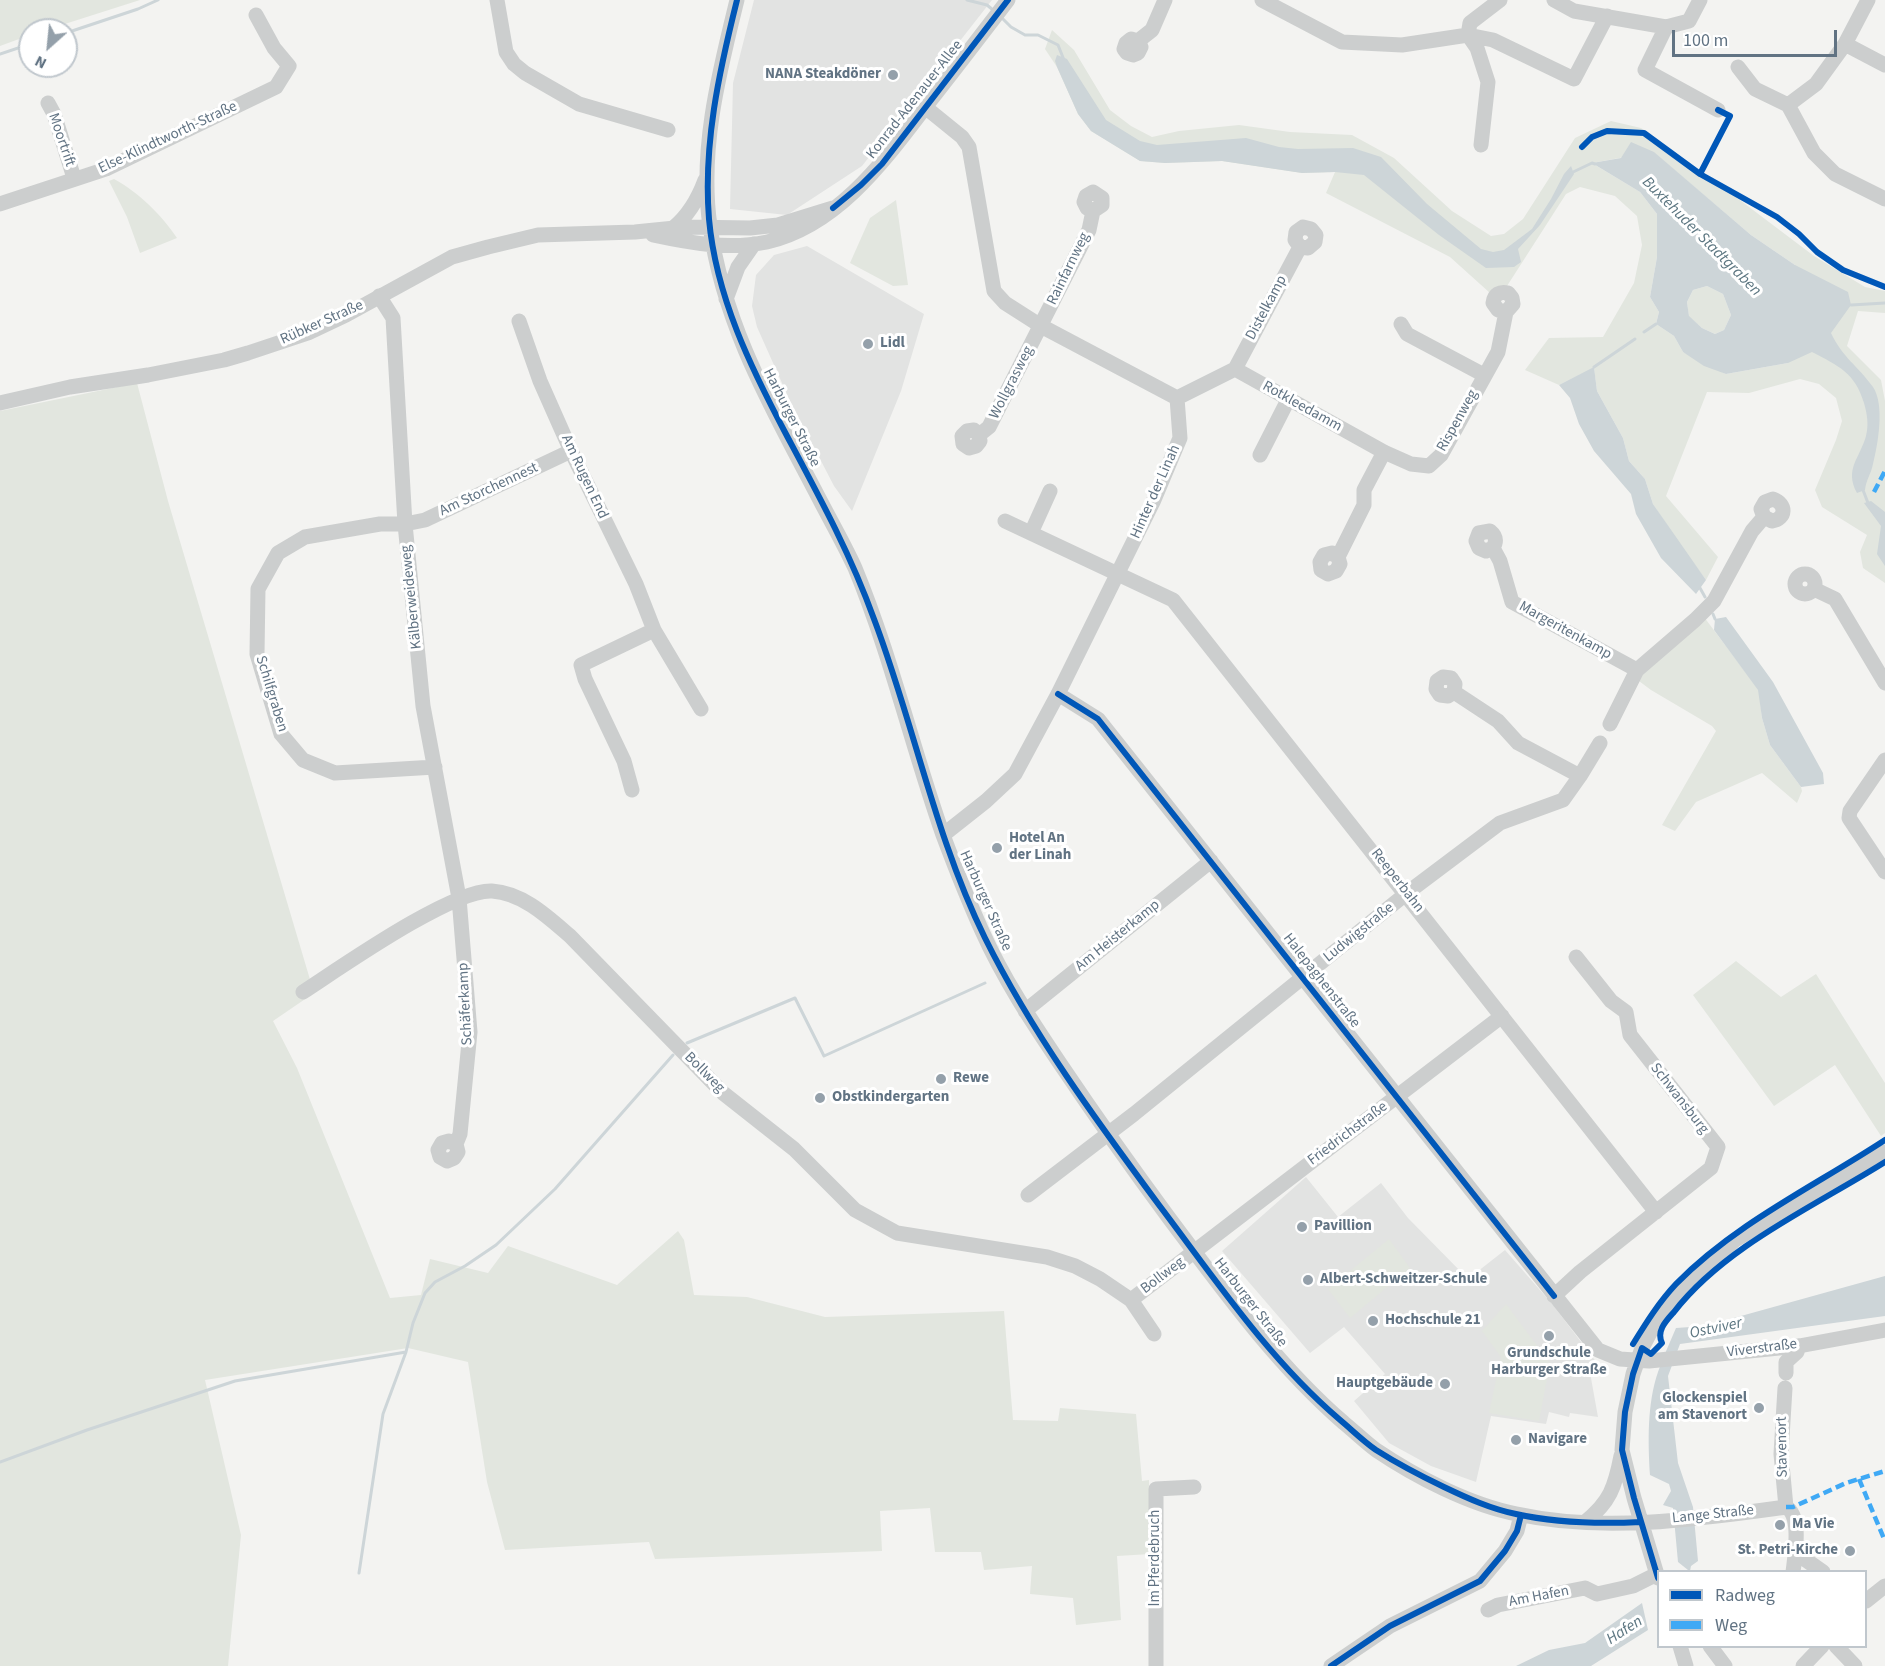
<!DOCTYPE html>
<meta charset="utf-8">
<style>
body{margin:0}
#map{position:relative;width:1885px;height:1666px;overflow:hidden;background:#f3f3f1;font-family:"Source Sans 3",sans-serif}
canvas{display:block}
.legend{position:absolute;left:1657px;top:1570px;width:210px;height:78px;box-sizing:border-box;background:#fff;border:2px solid #c0c7cd;margin:0;padding:8px 10px;list-style:none;font-size:18px;color:#617383}
.legend li{display:flex;align-items:center;gap:12px;height:30px}
.legend b{width:30px;border:2px solid #c0c7cd}
.north{position:absolute;left:18px;top:18px;width:60px;height:60px;box-sizing:border-box;background:#fff;border:2px solid #c0c7cd;border-radius:50%;rotate:207deg;font-size:16px;font-weight:700;line-height:24px;text-align:center;color:#617383}
.north::after{content:'';display:block;margin:auto;width:21px;height:27px;background:#94a0aa;clip-path:polygon(50% 0,100% 100%,50% 72%,0 100%)}
.scale{position:absolute;left:1672px;top:30px;width:165px;height:27px;box-sizing:border-box;border:3px solid #617383;border-top:0;padding-left:8px;font-size:18px;line-height:21px;white-space:nowrap;color:#617383;-webkit-text-stroke:4px #fff;paint-order:stroke}
</style>
<div id="map">
<canvas width="1885" height="1666"></canvas>
<ul class="legend">
<li><b style="height:8px;background:#0057b8"></b>Radweg</li>
<li><b style="height:8px;background:#3fa9f5"></b>Weg</li>
</ul>
<div class="north">N</div>
<div class="scale">100 m</div>
</div>
<script>
const context = document.querySelector('canvas').getContext('2d');
context.lineJoin = 'round';
function fillPath(path, color) { context.fillStyle = color; context.fill(path, 'evenodd'); }
function strokePath(path, color, width, dash) { context.strokeStyle = color; context.lineWidth = width; context.lineCap = dash ? 'butt' : 'round'; context.setLineDash(dash || []); context.stroke(path); }
function drawText(font, color, halo, rows, align = 'center') {
  context.font = font + ' "Source Sans 3",sans-serif'; context.lineWidth = 6; context.setLineDash([]); context.textBaseline = 'middle'; context.strokeStyle = halo; context.fillStyle = color; for (const [text, x, y, turn = 0] of rows) {
    context.save(); context.translate(x, y); context.rotate((+turn || 0) * Math.PI / 180); context.textAlign = isNaN(turn) ? turn : align; if (halo) context.strokeText(text, 0, 0); context.fillText(text, 0, 0); context.restore();
  }
}
const built = new Path2D(`
 M754,0H992L862,166L787,215L730,209L733,83Z
 M807,246L924,314L901,391L852,511L834,486L790,401L757,327L752,306L756,275L774,255Z
 M1306,1177L1338,1217L1381,1183L1408,1218L1468,1279L1505,1250L1553,1305L1597,1363L1589,1367L1598,1417L1570,1413L1569,1417L1549,1412L1546,1424L1491,1416L1476,1482L1431,1466L1389,1443L1354,1401L1385,1374L1344,1327L1310,1353L1222,1251Z`);
const green = new Path2D(`
 M0,0H140L46,30H30V35L0,46Z
 M1052,30L1074,50L1110,110L1131,126L1152,137L1179,131L1239,125L1290,132L1352,135L1394,158L1452,211L1491,236L1504,234L1523,219L1575,138L1611,121L1641,128L1708,176L1814,256L1865,287L1885,291V313L1858,311L1847,346L1881,380L1885,401V583L1863,568L1860,552L1867,535L1822,507L1815,490L1836,440L1842,421L1836,398L1819,384L1800,379L1749,393L1707,392L1666,496L1718,557L1706,580L1681,547L1653,504L1645,479L1629,461L1623,438L1597,391L1594,368L1559,385L1525,370L1549,338L1603,337L1634,283L1642,245L1637,216L1615,196L1580,187L1566,194L1507,286L1490,293L1450,257L1326,193L1335,172L1302,173L1222,161L1165,163L1140,161L1091,131L1078,114L1057,67L1045,49ZM1653,152L1751,235L1795,265L1788,363L1726,374L1683,352L1674,336L1656,324L1659,312L1650,297L1657,257V214L1640,192L1592,163Z
 M114,179C138,192 162,215 177,238L140,253L127,217L109,181Z
 M896,200L908,285L893,286L850,263L870,218Z
 M1707,286L1723,294L1731,315L1724,330L1715,334L1702,328L1689,317L1687,302L1693,290Z
 M137,383L168,501L314,993L273,1021L297,1068L390,1298L421,1295L430,1259L488,1273L508,1246L617,1285L678,1231L684,1240L694,1295L747,1297L825,1317L1004,1311L1013,1420L1058,1421L1060,1408L1136,1414L1142,1481L1149,1480L1150,1554L1117,1556L1121,1620L1076,1625L1073,1598L1030,1594L1032,1566L984,1570L981,1552H935L930,1508L880,1511L882,1551L655,1559L649,1542L505,1550L487,1482L468,1362L408,1348L205,1380L241,1535L228,1666H0V411Z
 M1704,617L1759,690L1762,718L1770,745L1801,787L1802,791L1797,803L1762,773L1696,802L1675,831L1662,825L1716,731L1712,726L1651,690L1639,681L1645,667Z
 M1736,961L1781,997L1816,974L1885,1083V1133L1881,1136L1835,1065L1774,1106L1693,995Z
 M1389,1239L1410,1268L1350,1318L1328,1289Z
 M1506,1304L1550,1363L1539,1421L1489,1413L1501,1357L1482,1331Z`);
const water = new Path2D(`
 M1057,55L1067,59L1106,120L1140,141L1157,145L1246,138L1279,147L1298,149L1353,148L1381,157L1427,204L1481,249L1493,252L1504,250L1532,229L1551,199L1564,174L1571,166L1574,174L1540,225L1518,249L1521,262L1514,267L1486,268L1439,235L1364,175L1335,172L1302,173L1222,161L1165,163L1140,161L1091,131L1078,114L1057,67L1055,61Z
 M1631,142L1654,152L1751,235L1795,265L1848,292L1851,305L1831,333C1842,357 1858,366 1873,387C1885,405 1878,444 1873,464C1871,474 1866,480 1865,490L1857,493C1844,469 1860,458 1866,436C1869,424 1867,414 1864,403C1855,373 1839,366 1812,352L1788,363L1726,374L1704,366L1683,352L1674,336L1656,324L1659,312L1650,297L1657,257V214L1640,192L1592,163L1621,158ZM1707,286L1723,294L1731,315L1724,330L1715,334L1702,328L1689,316L1687,302L1693,290Z
 M1594,367L1597,391L1623,438L1629,461L1645,479L1653,504L1706,580L1696,594L1661,558L1636,514L1631,494L1594,451L1579,424L1570,398L1559,385Z
 M1871,501L1885,512V566L1877,554L1881,526L1864,503Z
 M1726,617L1773,682L1823,773L1824,784L1801,787L1770,745L1762,718L1758,690L1714,630L1715,619Z
 M1885,1276V1316L1680,1344L1668,1376L1678,1463L1693,1507L1698,1561L1691,1566L1690,1571H1687L1688,1570L1678,1562L1673,1508L1663,1505L1671,1491L1669,1484L1650,1475C1648,1442 1647,1404 1658,1372C1663,1357 1670,1342 1676,1328L1705,1326Z
 M1642,1603L1648,1630L1591,1666H1516L1549,1650L1585,1643Z`);
const stream = new Path2D(`
 M967,0L987,5L993,10
 M1002,18L1011,27L1025,35H1038L1058,45L1064,60
 M66,33L138,9L158,0
 M0,54L30,44
 M1571,173L1592,163L1595,164
 M1851,305L1885,303
 M1644,332L1656,324
 M1594,367L1635,339
 M1863,490L1868,503
 M1700,588L1705,597
 M1713,614L1715,619
 M687,1043L795,998L824,1056L985,983
 M0,1462L87,1430L235,1381L406,1352L413,1323L425,1293L435,1282L465,1266L496,1245L555,1189L673,1055
 M359,1573L383,1414L406,1352`);
const minor = new Path2D(`
 M497,0L506,52L514,64L525,73L579,104L668,130
 M737,0C719,73 699,150 710,226C724,329 775,413 822,504C833,525 845,546 855,568C891,655 912,747 943,835C955,867 968,900 982,931C1003,978 1032,1022 1061,1065C1096,1117 1132,1168 1169,1218C1223,1290 1276,1364 1344,1423C1355,1432 1365,1442 1376,1450C1416,1477 1470,1505 1517,1514C1604,1533 1699,1519 1786,1507
 M1262,0L1342,42L1402,45L1468,35L1470,23L1500,0
 M1554,0L1574,11L1666,27L1689,21L1700,0
 M1666,27L1645,70L1718,110
 M1138,41L1141,47L1138,53L1133,55L1127,53L1124,49L1126,43L1131,39L1138,41L1152,30L1165,0
 M1845,44L1868,0
 M1738,67L1755,89L1788,105L1814,153L1835,174L1885,199
 M48,103L54,114L74,178
 M1788,105L1816,84L1845,44L1885,65
 M925,107L962,137L969,147L994,291L1005,303L1041,326L1177,398L1180,438L1153,502L1058,694L1015,774L986,801L943,835
 M1481,145L1488,82L1477,48L1468,35L1493,40L1574,79L1607,16
 M0,204L106,169L276,87L289,66L274,48L256,15
 M673,228C689,215 698,199 705,180
 M653,235C690,243 729,250 767,242C840,225 887,157 930,101C956,68 982,34 1008,0
 M379,296L393,318L405,524L423,706L459,898L470,1032L460,1134L456,1144L449,1141L442,1143L438,1150L440,1157L447,1161L454,1158L458,1152L456,1144
 M726,299L738,267L754,244
 M519,321L540,381L571,451L636,584L654,630L701,709
 M1401,324L1407,334L1484,375
 M1235,369L1300,247L1308,248L1315,242L1316,235L1311,229L1303,227L1296,232L1295,240L1300,247
 M1177,398L1235,369L1384,452L1411,464L1429,466L1441,455L1498,352L1506,312L1513,304L1512,298L1508,293C1500,291 1494,294 1493,303L1498,310L1506,312
 M0,403L70,387L148,375L224,360L248,353L308,333L346,315L452,257L488,247L538,235L635,232L685,227L750,228L778,225L833,208
 M979,435L980,441L976,446L969,448L963,444L962,436L967,431L974,430L979,435L989,427L1089,230L1093,211L1102,205V198L1093,192L1086,196L1084,202L1087,208L1093,211
 M1260,455L1288,400
 M1005,521L1173,600L1656,1212
 M1031,533L1050,491
 M1493,548L1486,551L1479,548L1476,541L1479,533L1490,531C1496,536 1497,541 1493,548L1500,561L1512,602L1637,670
 M1338,557L1340,564L1336,571L1328,574L1321,570L1320,562L1324,555L1332,553L1338,557L1364,505V490L1384,452
 M1795 584a10 10 0 1 1 20 0a10 10 0 1 1-20 0Z
 M1814,589L1835,599L1885,683
 M1454,692L1448,696L1440,695L1436,689L1437,681L1443,677L1451,678L1455,684L1454,692L1498,721L1518,743L1580,776
 M1058,694L1098,719L1598,1350L1620,1359L1649,1361L1799,1346L1885,1330
 M1610,724L1637,670L1695,620L1714,601L1752,531L1764,517L1772,521C1786,519 1787,504 1773,499L1765,502L1761,509L1764,517
 M1885,760L1850,811L1849,818L1885,872
 M435,767L335,773L303,760L281,734L257,654L258,589L278,553L305,537L380,524H405L425,520L571,451
 M632,790L624,761L585,679L581,665L654,630
 M303,992C340,968 452,889 492,891C523,893 548,917 570,936L723,1093L794,1149L855,1210L897,1233L1047,1257L1075,1266L1100,1279L1131,1300L1502,1016
 M1025,1011L1211,861
 M1028,1195L1134,1114L1407,893L1500,823L1563,800L1580,776L1600,743
 M1554,1296L1580,1272L1711,1168L1718,1147L1630,1035L1626,1012L1611,1001L1576,957
 M1131,1300L1154,1334
 M1786,1373V1362L1797,1352L1799,1346
 M1785,1388L1781,1454L1786,1507
 M1786,1507C1802,1516 1795,1555 1793,1572
 M1585,1522C1610,1502 1615,1487 1621,1456
 M1796,1553L1823,1572
 M1658,1578L1634,1498L1622,1450L1625,1412L1633,1374L1642,1348L1652,1329L1689,1283L1735,1240L1885,1152
 M1866,1601L1885,1586
 M1488,1610L1498,1605L1585,1588L1597,1594L1633,1586L1657,1574
 M1680,1646L1686,1666
 M1710,1646L1725,1666
 M1836,1646L1855,1666
 M1156,1666V1489L1194,1487
 M1331,1666L1390,1626L1480,1581L1505,1551L1517,1531L1521,1515
 M1803,1666L1822,1646`);
const quiet = new Path2D(`
 M1874,492L1885,471
 M1859,1479L1885,1541
 M1786,1507H1793L1846,1483L1885,1471`);
const cycleway = new Path2D(`
 M737,0C719,72 703,145 709,219C716,297 751,368 787,436C819,496 851,555 874,619C914,724 935,837 985,938C1032,1033 1096,1120 1159,1205C1215,1279 1268,1358 1339,1419C1351,1429 1363,1441 1376,1450C1398,1464 1421,1476 1444,1487C1467,1498 1491,1509 1516,1514C1556,1523 1600,1524 1641,1522
 M1582,147L1592,137L1607,131L1644,133L1700,174L1777,217L1799,234L1817,252L1843,270L1885,287
 M1700,174L1730,116L1718,110
 M833,208L861,185L882,164L1008,0
 M1058,694L1098,719L1554,1296
 M1633,1344C1646,1323 1659,1302 1676,1284C1736,1223 1815,1186 1885,1140
 M1658,1578L1634,1498L1622,1450L1625,1412L1633,1374L1642,1348L1651,1354L1662,1343C1656,1331 1666,1321 1674,1312C1725,1246 1815,1206 1885,1162
 M1331,1666L1390,1626L1480,1581L1505,1551L1517,1531L1521,1515`);
const markers = [
 [893,75,6,"#94a0aa"],
 [868,344,6,"#94a0aa"],
 [997,848,6,"#94a0aa"],
 [941,1079,6,"#94a0aa"],
 [820,1098,6,"#94a0aa"],
 [1302,1227,6,"#94a0aa"],
 [1308,1280,6,"#94a0aa"],
 [1373,1321,6,"#94a0aa"],
 [1549,1336,6,"#94a0aa"],
 [1445,1384,6,"#94a0aa"],
 [1759,1408,6,"#94a0aa"],
 [1516,1440,6,"#94a0aa"],
 [1780,1525,6,"#94a0aa"],
 [1850,1551,6,"#94a0aa"]
];
const poiNames = [
 ["NANA Steakdöner",881,75,"right"],
 ["Lidl",880,344],
 ["Hotel An",1009,839],
 ["der Linah",1009,856],
 ["Rewe",953,1079],
 ["Obstkindergarten",832,1098],
 ["Pavillion",1314,1227],
 ["Albert-Schweitzer-Schule",1320,1280],
 ["Hochschule 21",1385,1321],
 ["Grundschule",1549,1354,"center"],
 ["Harburger Straße",1549,1371,"center"],
 ["Hauptgebäude",1433,1384,"right"],
 ["Glockenspiel",1747,1399,"right"],
 ["am Stavenort",1747,1416,"right"],
 ["Navigare",1528,1440],
 ["Ma Vie",1792,1525],
 ["St. Petri-Kirche",1838,1551,"right"]
];
const streetNames = [
 ["Konrad-Adenauer-Allee",915,100,-52],
 ["Else-Klindtworth-Straße",168,138,-25],
 ["Moortrift",61,140,71],
 ["Rainfarnweg",1069,269,-64],
 ["Distelkamp",1267,308,-62],
 ["Rübker Straße",322,323,-24],
 ["Wollgrasweg",1012,383,-63],
 ["Rotkleedamm",1302,407,29],
 ["Harburger Straße",791,418,63],
 ["Rispenweg",1458,421,-61],
 ["Am Rugen End",584,477,65],
 ["Am Storchennest",489,490,-25],
 ["Hinter der Linah",1156,492,-66],
 ["Kälberweideweg",412,597,-96],
 ["Margeritenkamp",1565,631,29],
 ["Schilfgraben",271,694,73],
 ["Reeperbahn",1397,881,52],
 ["Harburger Straße",985,901,66],
 ["Ludwigstraße",1359,933,-39],
 ["Am Heisterkamp",1118,936,-39],
 ["Halepaghenstraße",1321,981,52],
 ["Schäferkamp",466,1004,-93],
 ["Bollweg",704,1073,45],
 ["Schwansburg",1679,1099,52],
 ["Friedrichstraße",1348,1134,-37],
 ["Bollweg",1163,1276,-37],
 ["Harburger Straße",1250,1303,52],
 ["Viverstraße",1762,1349,-7],
 ["Stavenort",1783,1447,-91],
 ["Lange Straße",1713,1515,-6],
 ["Im Pferdebruch",1156,1558,-90],
 ["Am Hafen",1539,1597,-11]
];
const waterNames = [
 ["Buxtehuder Stadtgraben",1701,237,45],
 ["Ostviver",1716,1329,-12],
 ["Hafen",1625,1631,-33]
];
fillPath(built, '#e2e3e2');
fillPath(green, '#e2e6df');
fillPath(water, '#cdd5d8');
strokePath(stream, '#cdd5d8', 3);
strokePath(minor, '#cccece', 15);
strokePath(quiet, '#3fa9f5', 4.5, [9, 4.5]);
strokePath(cycleway, '#0057b8', 6);
for (const [x, y, r, color] of markers) { const dot = new Path2D(); dot.arc(x, y, r, 0, 2 * Math.PI); context.fillStyle = color; context.fill(dot); strokePath(dot, '#fff', 2); }
drawText('bold 15px', '#617383', '#fff', poiNames, 'left');
drawText('15px', '#617383', '#fff', streetNames);
drawText('italic 16px', '#5c7681', '#fff', waterNames);
</script>
